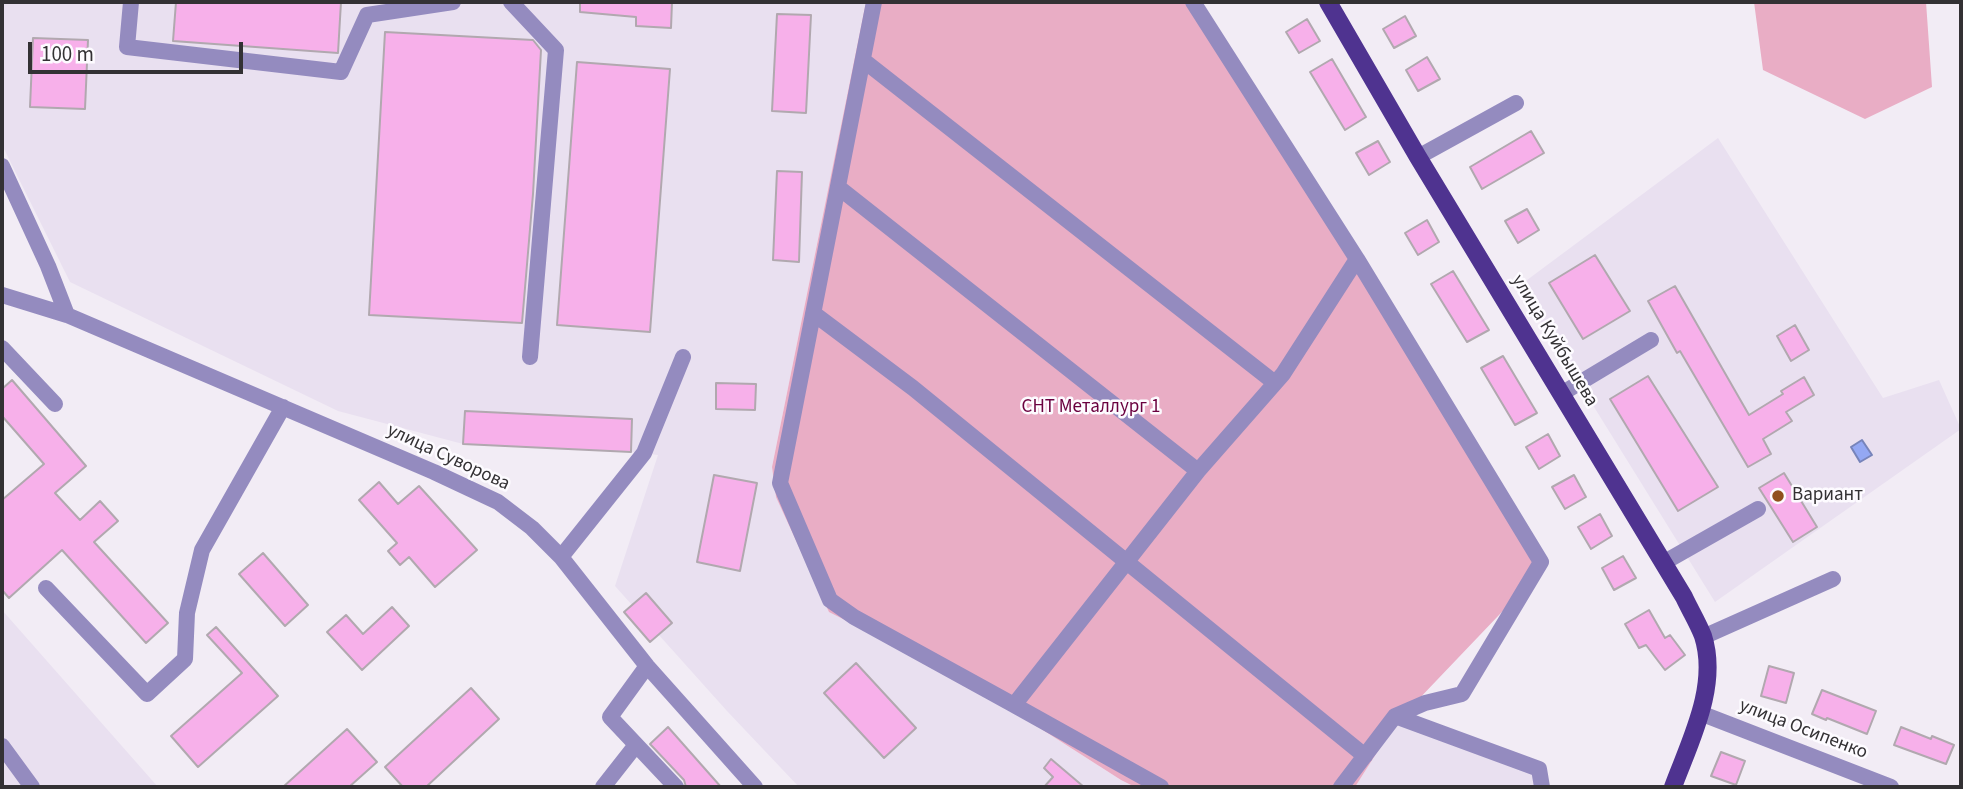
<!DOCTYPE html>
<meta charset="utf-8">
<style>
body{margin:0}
#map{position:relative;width:1963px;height:789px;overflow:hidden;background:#f2ecf5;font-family:"Source Sans 3",sans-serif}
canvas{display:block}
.frame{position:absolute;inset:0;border:4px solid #333134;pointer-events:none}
.scale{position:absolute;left:28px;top:42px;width:215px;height:32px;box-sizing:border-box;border:4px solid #333134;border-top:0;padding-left:9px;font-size:21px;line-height:24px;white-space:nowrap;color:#333134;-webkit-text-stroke:5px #fdfbff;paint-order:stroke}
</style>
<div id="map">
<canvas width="1963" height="789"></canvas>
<div class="frame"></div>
<div class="scale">100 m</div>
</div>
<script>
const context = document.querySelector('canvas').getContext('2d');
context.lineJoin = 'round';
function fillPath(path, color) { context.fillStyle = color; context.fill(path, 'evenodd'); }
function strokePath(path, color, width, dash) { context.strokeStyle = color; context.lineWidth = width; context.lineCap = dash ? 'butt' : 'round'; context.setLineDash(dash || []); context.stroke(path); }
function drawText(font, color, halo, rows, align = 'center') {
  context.font = font + ' "Source Sans 3",sans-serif'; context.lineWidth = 5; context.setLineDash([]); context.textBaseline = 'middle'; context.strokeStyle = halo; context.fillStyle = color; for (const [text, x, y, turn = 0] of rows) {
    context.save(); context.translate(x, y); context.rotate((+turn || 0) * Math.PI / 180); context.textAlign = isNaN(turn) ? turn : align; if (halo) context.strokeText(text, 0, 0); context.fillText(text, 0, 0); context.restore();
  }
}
const built = new Path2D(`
 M2,2H866L772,467L776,497L963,679L1121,780L1135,787H799L727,711L615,586L658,455L631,452L463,444L338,411L70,282L2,145Z
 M1718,138L1883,398L1939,380L1961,429L1715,602L1519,286Z
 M2,610L158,787H2Z
 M1395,724L1537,774L1533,787H1355Z`);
const green = new Path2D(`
 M866,2H1195L1541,571L1395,724L1355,787H1135L1121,780L963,679L829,612L776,497L772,467Z
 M1754,2H1926L1932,87L1865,119L1763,70Z`);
const water = new Path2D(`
 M1862,440L1872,455L1860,462L1851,447Z`);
const building = new Path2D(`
 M176,2H341L338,53L173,41Z
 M580,2H672L671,28L636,26V17L580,12Z
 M777,14L811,15L806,113L772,111Z
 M1405,16L1416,36L1394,48L1383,29Z
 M1307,19L1320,41L1299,53L1286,32Z
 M385,32L533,40L541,50L533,194L522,323L369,315Z
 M33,38L88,40L85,109L30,107Z
 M1427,57L1440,79L1418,91L1406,70Z
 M1332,59L1366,117L1345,130L1310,72Z
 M577,62L670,69L650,332L557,325Z
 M1531,131L1544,153L1482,189L1470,167Z
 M1378,141L1390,162L1369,175L1356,153Z
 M777,171L802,172L799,262L773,260Z
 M1527,209L1539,230L1518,243L1505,221Z
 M1427,220L1439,242L1418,255L1405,233Z
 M1595,255L1630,311L1583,339L1549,283Z
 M1453,271L1489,330L1467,342L1431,284Z
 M1675,286L1749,415L1783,394L1781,391L1804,377L1814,395L1786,412L1792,421L1763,439L1771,454L1748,467L1680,351L1677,353L1648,301Z
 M1795,325L1809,350L1791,361L1777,336Z
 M1503,356L1537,413L1515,425L1481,368Z
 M1648,376L1718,487L1678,511L1610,399Z
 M12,380L86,466L55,493L80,520L100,501L118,521L94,542L168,623L146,643L62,550L9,598L2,590V500L44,464L2,416V389Z
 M716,383L756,384L755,410L716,409Z
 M465,411L632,419L631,452L463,444Z
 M1548,434L1560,456L1539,469L1526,447Z
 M1784,473L1817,527L1793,542L1759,488Z
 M714,475L757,483L740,571L697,562Z
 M1574,475L1586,497L1565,509L1552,487Z
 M379,482L398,504L419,486L477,550L435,587L409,557L400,565L388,551L397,543L359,500Z
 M1600,514L1612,536L1591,549L1578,527Z
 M263,553L308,605L285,626L239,574Z
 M1623,556L1636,578L1614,590L1602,568Z
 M646,593L672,623L650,642L624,612Z
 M392,607L409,626L362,670L327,632L346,615L363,634Z
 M1649,610L1665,638L1670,635L1685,655L1665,670L1646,645L1639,648L1625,624Z
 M216,627L278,696L198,767L171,736L242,673L207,635Z
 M856,663L916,728L884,758L824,693Z
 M1769,666L1794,673L1786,703L1761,696Z
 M471,688L499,719L426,787H403L385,767Z
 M1822,690L1876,711L1867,734L1827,718L1826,720L1812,714Z
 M668,727L721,787H686L684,780L650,744Z
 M1901,727L1931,739L1932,736L1954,745L1946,764L1894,745Z
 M347,729L377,762L349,787H283Z
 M1721,752L1745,761L1736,785L1711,776Z
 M1051,759L1084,787H1044L1053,777L1044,768Z`);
const minor = new Path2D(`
 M131,2L127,47L341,72L367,15L453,2
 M511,2L556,50L530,357
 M874,2L780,483L830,600L854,617L1014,705
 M1193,2L1357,259
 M863,60L1275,383
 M1418,157L1516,103
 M2,166L48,266L67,315
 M838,187L1198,471
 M2,295L67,315L434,472L498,502L532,528L561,557L647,666L755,787
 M813,313L913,388L1365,756
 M2,348L55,404
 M1561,394L1651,340
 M561,557L644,453L683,357
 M1663,563L1758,509
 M46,588L147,694L185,659L187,613L202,550L283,407
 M1703,637L1833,579
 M647,666L610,717L676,787
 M1700,713L1891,787
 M1395,716L1539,769L1542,787
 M2,746L32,787
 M603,787L636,745
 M1161,787L1014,705L1198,471L1283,374L1357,259L1541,562L1462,694L1425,703L1395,716L1341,787`);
const major = new Path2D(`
 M1328,2L1418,157L1684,597C1690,610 1698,623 1703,636C1719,686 1690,741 1673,787`);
const markers = [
 [1778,496,7,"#914f1d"]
];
const streetNames = [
 ["улица Куйбышева",1554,341,59],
 ["улица Суворова",448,458,25],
 ["улица Осипенко",1803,730,21]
];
const parkNames = [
 ["СНТ Металлург 1",1091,408]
];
const poiNames = [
 ["Вариант",1792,496]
];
fillPath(built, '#e9e0f0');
fillPath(green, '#e9adc5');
fillPath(water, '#94a8f3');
strokePath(water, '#7784ba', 2);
fillPath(building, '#f7b0ea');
strokePath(building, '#b1a8af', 2);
strokePath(minor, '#948bbf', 16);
strokePath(major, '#4f3390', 18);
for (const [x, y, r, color] of markers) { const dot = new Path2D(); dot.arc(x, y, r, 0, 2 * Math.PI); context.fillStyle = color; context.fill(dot); strokePath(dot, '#fdfbff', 2.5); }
drawText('19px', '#333134', '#fdfbff', streetNames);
drawText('19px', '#6a003f', '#fdfbff', parkNames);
drawText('19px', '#333134', '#fdfbff', poiNames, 'left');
</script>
